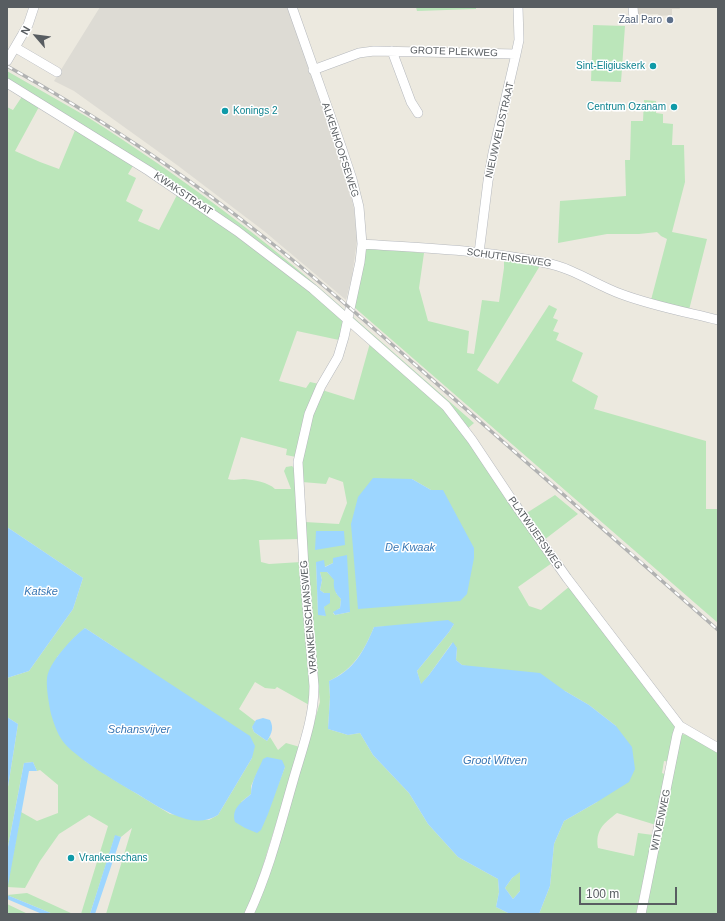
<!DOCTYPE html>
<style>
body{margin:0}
#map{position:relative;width:725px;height:921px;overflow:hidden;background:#ece9df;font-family:Helvetica,sans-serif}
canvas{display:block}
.frame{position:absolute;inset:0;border:8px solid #585d61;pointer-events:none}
.north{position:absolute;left:16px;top:16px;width:40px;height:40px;-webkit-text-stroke:3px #fff;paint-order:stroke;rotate:298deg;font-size:11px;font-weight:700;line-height:16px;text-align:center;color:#585d61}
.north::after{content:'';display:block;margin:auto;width:14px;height:18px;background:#585d61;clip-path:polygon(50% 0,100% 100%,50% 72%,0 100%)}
.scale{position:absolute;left:579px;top:887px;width:98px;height:18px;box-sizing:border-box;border:2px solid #585d61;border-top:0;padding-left:5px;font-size:12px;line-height:14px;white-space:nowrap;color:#585d61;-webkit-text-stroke:3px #fff;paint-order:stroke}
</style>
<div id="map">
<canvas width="725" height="921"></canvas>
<div class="frame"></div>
<div class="north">N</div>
<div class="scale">100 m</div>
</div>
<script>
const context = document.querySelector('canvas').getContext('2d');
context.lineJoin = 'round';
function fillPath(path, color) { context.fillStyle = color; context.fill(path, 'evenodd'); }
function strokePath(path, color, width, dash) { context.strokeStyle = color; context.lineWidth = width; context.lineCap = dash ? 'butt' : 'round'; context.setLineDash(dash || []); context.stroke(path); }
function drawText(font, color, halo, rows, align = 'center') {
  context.font = font + ' Helvetica,sans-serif'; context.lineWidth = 3; context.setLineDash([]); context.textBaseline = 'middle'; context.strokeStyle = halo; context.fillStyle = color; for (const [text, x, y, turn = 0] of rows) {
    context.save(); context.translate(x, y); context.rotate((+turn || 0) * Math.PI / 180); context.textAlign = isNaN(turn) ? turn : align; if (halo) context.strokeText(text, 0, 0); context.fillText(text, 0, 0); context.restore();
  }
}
const industrial = new Path2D(`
 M100,7H288L346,175L354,209L357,240L352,276L346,300L264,231L177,165L74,91L54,81Z`);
const education = new Path2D(`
 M636,7H679L680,9H672V15L659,16L658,14L636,15Z`);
const green = new Path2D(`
 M416,7H476V9L417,11Z
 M593,25L625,26L621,82L591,81Z
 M7,71C34,87 62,102 89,118C179,175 267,240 346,311L345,314L307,282L7,79Z
 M23,95L40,105L15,151L40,162L59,169L76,128L134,164L128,174L136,178L126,201L143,210L138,221L159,230L178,193L275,262L343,320L344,323L339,340L297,331L279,381L306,388L310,382L319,384L296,457L286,455L287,449L241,437L228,479C235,481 237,479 244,479C254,480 268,482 275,489H291L284,471L286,467L292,466L294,468L300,539L259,540L261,562L269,564L301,562L305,603L311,706L277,687L275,689L265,688L255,682L239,709L256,722L252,727L254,732L267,741L270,737L278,750L286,743L300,747L254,894L246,914H106L132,828L121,837L115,836L90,914H81L108,826L89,815L59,834L40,861L25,888L7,887L21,812L37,821L58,813V785L40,770L37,771L33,762L24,763L7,852V793L18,724L7,717V678L29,671L73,609L83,578L7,527V107L13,110ZM85,628L117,649L252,758L218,815L209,820L170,814L111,778L85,761L57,657L74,638ZM285,767L276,790L241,802L251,794V786L257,773Z
 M644,100L656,101V113L663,114V123L673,124L672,145H684L685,182L672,232L707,239L689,310L651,300L667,239L661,236L657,232L639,234H607L558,243L560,201L626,196L625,160H630L631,121H643Z
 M368,249H385L424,253L419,288L428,321L469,331L467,353L474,354L482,300L499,302L504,268V259L541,264L477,370L498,384L549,305L557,309L553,318L558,320L553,331L559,333L556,340L583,353L572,381L598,396L594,409L706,441V509H718V623L354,307L365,251Z
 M352,316L474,423L467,429L352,321Z
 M370,343L432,397L454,420L552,563L518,587L529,606L541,610L570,586L676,726L670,762L664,761L662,773L667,775L656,825L617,813C604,823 595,830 598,848L634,856L638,833L653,835L636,914H539L550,886L554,844L564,821L597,802L616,726L589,705L565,691L462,665L456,660L457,648L452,643L429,675L421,685L417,671L449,632L454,624L374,627C364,651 354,669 329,681L330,697L328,729L348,735L360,733L373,755L409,793L428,824L458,857L498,879L499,892L496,907L510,914H252L276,854L320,702L311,615L305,522L339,524L347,503L343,482L329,477L326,484L302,482L300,463L305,438L322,390L354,400ZM412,479L431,490H443L359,608ZM316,562L324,567L333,563L350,612L335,615L333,613L340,608L341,599L336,593L335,580L327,572H320L322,580L320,590L324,593H330L324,607L325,616L318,614Z
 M555,495L578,514L544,540L525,514Z
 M681,734L688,735L718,753V914H645Z
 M520,871V891L513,899L505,888L512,878Z
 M27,893L73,914H53L7,895Z
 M7,904L28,914H7Z`);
const water = new Path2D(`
 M373,478L412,479L431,490H443L474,548V558L467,594L460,601L358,609L351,524L358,497Z
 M7,527L83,578L73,609L29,671L7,678Z
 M316,531H344L345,545L315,550Z
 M347,555L350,612L335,615L333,612L340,608L341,599C335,593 333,588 334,580L327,572H320L322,580L320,590L324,593H330V603L324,607L326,616L318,615L316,562L324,560L325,567L333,563V558Z
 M448,620L454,624L449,632L417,671L421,684L429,675L453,642L457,648L456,660L462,665L540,673L565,691L589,705L616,726L632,747L635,769L629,782L597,802L564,821L554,844L550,886L539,914H510L496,907L499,892L498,879L458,857L428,824L409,793L373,755L360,733L348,735L328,729L330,697L329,681C354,670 364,651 374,627ZM520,872V891L513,899L505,888L512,878Z
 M85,628L250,736L255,746L252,758L218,815C208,821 198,822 186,819C167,814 150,801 132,791C112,779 81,761 65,744C58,736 54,724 51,714C49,704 46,688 47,678C49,662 73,637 85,628Z
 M7,717L18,724L7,793Z
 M263,718L270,720C274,728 272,733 267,741L254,732L252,727L256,720Z
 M267,757L282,760L285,767L268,814L261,830L257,833L245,828L235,822C231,808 242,802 251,794C251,781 258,771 263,759Z
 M33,762L37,771H29L7,891V852L24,763Z
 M115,835L121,837L95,914H90Z
 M7,895L53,914H42L7,899Z`);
const minor = new Path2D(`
 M633,7L634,20
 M16,48L57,72
 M392,51L411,102L418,113
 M7,61L28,25L34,7
 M313,70L359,53L374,51L516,54
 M7,83L149,171L237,231L313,289L446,406L472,440L512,500L567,578L680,726L718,748
 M362,244C421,248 488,250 546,263C573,268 596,285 621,294C653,306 686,312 718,320
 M479,253L488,181L493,153L516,54L519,40L518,7
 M249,914C269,871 280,826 293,781C302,749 314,719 314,686L304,568L298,462L309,414L321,386L338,357L344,337L360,262L362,244L359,207L352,179L341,146L292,7
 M641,914L677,735L680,726`);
const rail = new Path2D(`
 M7,66C99,117 186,175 269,241C335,293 397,349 460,404C546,479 632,554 718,630`);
const markers = [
 [670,20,4,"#5c6f8a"],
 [653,66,4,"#0f9aa8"],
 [674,107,4,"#0f9aa8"],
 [225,111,4,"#0f9aa8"],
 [71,858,4,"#0f9aa8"]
];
const serviceNames = [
 ["Zaal Paro",662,20]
];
const streetNames = [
 ["GROTE PLEKWEG",454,52,2],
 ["NIEUWVELDSTRAAT",500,130,-77],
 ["ALKENHOOFSEWEG",340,150,72],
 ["KWAKSTRAAT",183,194,34],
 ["SCHUTENSEWEG",509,258,8],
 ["PLATWIJERSWEG",535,533,55],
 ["VRANKENSCHANSWEG",309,617,-95],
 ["WITVENWEG",661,820,-78]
];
const cultureNames = [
 ["Sint-Eligiuskerk",645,66],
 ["Centrum Ozanam",666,107],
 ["Konings 2",233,111,"left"],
 ["Vrankenschans",79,858,"left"]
];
const waterNames = [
 ["De Kwaak",410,548],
 ["Katske",41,592],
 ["Schansvijver",139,730],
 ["Groot Witven",495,761]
];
fillPath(industrial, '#dddbd4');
fillPath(education, '#dcd8ce');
fillPath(green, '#bbe6ba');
fillPath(water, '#9dd6ff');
strokePath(minor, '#b5b8bd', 10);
strokePath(minor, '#fff', 9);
strokePath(rail, '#b1b2b2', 3.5);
strokePath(rail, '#fff', 2, [6]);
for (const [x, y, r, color] of markers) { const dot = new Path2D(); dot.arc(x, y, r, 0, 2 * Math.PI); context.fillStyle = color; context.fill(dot); strokePath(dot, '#fff', 1.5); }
drawText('10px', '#4e5e75', '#fff', serviceNames, 'right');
drawText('10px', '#585d61', '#fff', streetNames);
drawText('10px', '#0d838f', '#fff', cultureNames, 'right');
drawText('italic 11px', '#3776b4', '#fff', waterNames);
</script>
